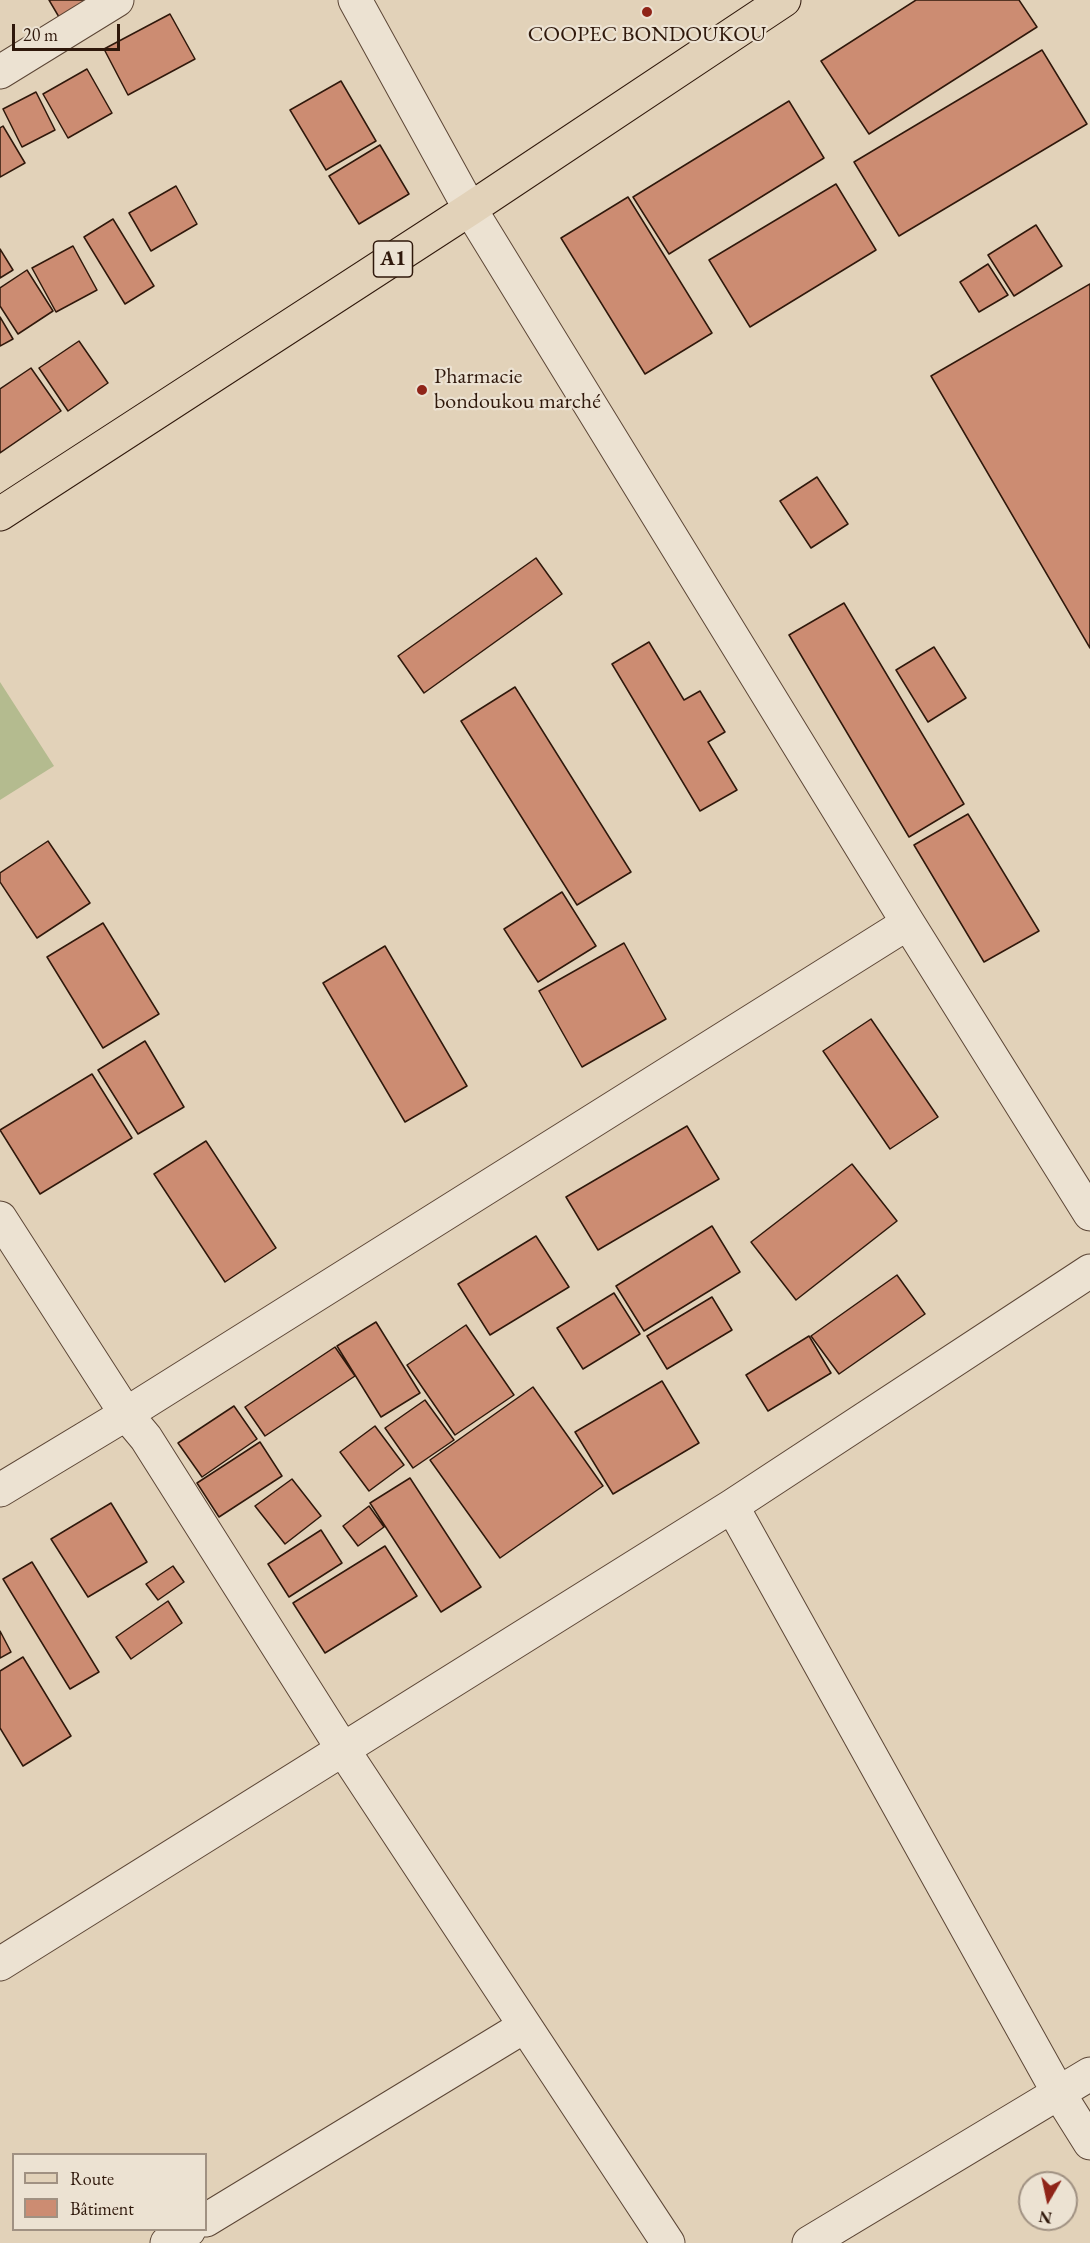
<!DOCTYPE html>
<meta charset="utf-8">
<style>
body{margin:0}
#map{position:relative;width:1090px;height:2243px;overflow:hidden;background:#e2d2b9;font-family:"EB Garamond",serif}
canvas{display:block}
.legend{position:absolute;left:12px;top:2153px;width:195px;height:78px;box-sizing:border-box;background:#ece2d2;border:2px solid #a09182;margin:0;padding:8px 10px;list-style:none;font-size:18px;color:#2f180b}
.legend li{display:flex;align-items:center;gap:12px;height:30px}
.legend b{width:30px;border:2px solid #a09182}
.north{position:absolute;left:1018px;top:2171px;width:60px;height:60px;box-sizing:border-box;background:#ece2d2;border:2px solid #a09182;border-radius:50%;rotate:189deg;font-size:16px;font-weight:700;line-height:24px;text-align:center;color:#2f180b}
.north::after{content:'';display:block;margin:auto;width:21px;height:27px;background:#8f2418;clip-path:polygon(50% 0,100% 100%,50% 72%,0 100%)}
.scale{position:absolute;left:12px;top:24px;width:108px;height:27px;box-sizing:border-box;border:3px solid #2f180b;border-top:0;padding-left:8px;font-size:18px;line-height:21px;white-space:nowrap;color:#2f180b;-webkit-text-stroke:4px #ece2d2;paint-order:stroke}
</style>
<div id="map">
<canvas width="1090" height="2243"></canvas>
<ul class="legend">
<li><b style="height:8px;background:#e2d2b9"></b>Route</li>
<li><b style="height:16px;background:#cc8c72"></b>Bâtiment</li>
</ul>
<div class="north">N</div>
<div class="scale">20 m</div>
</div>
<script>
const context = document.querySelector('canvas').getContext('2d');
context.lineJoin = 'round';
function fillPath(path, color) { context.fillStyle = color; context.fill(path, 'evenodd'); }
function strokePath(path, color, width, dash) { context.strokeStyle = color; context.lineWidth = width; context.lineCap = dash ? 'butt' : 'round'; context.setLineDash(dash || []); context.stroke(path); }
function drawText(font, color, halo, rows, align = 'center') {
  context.font = font + ' "EB Garamond",serif'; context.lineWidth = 4.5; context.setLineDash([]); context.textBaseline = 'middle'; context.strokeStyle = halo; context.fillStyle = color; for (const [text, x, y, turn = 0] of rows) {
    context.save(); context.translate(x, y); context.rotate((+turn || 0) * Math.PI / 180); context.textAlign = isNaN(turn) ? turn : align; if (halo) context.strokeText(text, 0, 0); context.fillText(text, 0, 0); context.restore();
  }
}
const green = new Path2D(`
 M0,682L54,766L0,800Z`);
const building = new Path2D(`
 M49,0H90L59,17Z
 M916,0H1019L1037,27L869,134L821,61Z
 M170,14L195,59L128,95L104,49Z
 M1042,50L1087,124L899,236L854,162Z
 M87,69L112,113L68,138L43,94Z
 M341,81L376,141L326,170L290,110Z
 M36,92L55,130L22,147L3,109Z
 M789,101L824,158L669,254L633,197Z
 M3,126L25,163L0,177V128Z
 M380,145L409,194L359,224L329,176Z
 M836,184L876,250L750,327L709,260Z
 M176,186L197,224L151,251L129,213Z
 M628,197L712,333L645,374L561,238Z
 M113,219L154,286L125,304L84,237Z
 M1036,225L1062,266L1014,296L988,255Z
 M73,246L97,290L56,312L32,268Z
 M0,249L13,270L0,278Z
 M988,264L1008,295L979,312L960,282Z
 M27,270L53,311L18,334L0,306V288Z
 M1090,284V648L931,376Z
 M0,317L13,339L0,346Z
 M79,341L108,383L68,411L39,368Z
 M31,368L61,411L0,453V389Z
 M817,477L848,524L811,548L780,501Z
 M536,558L562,594L424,693L398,656Z
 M844,603L964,804L909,837L789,635Z
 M649,642L684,700L700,691L725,732L708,742L737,790L700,811L612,664Z
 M934,647L966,698L928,722L896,670Z
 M515,687L631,872L577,905L461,721Z
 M968,814L1039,931L984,962L914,845Z
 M48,841L90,903L37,938L0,882V873Z
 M562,892L596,946L538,982L504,929Z
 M103,923L159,1014L103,1048L47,957Z
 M624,943L666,1019L582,1067L539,991Z
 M385,946L467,1086L405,1122L323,983Z
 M871,1019L938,1117L890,1149L823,1051Z
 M145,1041L184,1107L138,1134L98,1070Z
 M92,1074L132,1138L40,1194L0,1130Z
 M687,1126L719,1179L598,1250L566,1197Z
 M206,1141L276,1248L225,1282L154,1174Z
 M852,1164L897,1221L796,1300L751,1242Z
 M712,1226L740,1272L644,1331L616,1286Z
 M536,1236L569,1287L490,1335L458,1284Z
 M897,1275L925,1314L839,1374L811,1336Z
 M614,1293L640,1334L583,1369L557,1328Z
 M712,1297L732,1330L667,1369L647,1336Z
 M376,1322L420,1393L381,1417L337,1346Z
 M466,1325L514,1395L455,1435L407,1365Z
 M809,1336L831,1373L768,1411L746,1375Z
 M335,1347L355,1376L265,1436L245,1407Z
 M662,1381L699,1443L613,1494L575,1432Z
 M533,1387L603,1486L500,1558L430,1460Z
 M425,1400L454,1440L413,1468L385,1428Z
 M234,1406L257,1439L202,1477L178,1443Z
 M375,1426L404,1465L369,1491L340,1452Z
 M260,1442L282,1476L219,1517L197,1483Z
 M410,1478L481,1587L441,1612L370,1503Z
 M292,1479L321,1516L285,1544L255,1506Z
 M111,1503L147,1562L88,1597L51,1539Z
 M369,1506L384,1527L358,1546L343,1526Z
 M321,1530L342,1563L289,1597L268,1564Z
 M385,1546L417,1596L325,1653L293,1603Z
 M32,1562L99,1672L70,1689L3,1579Z
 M173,1566L184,1582L158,1600L146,1584Z
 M168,1601L182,1623L131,1659L116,1637Z
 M0,1631L11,1652L0,1658Z
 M23,1657L71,1736L23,1766L0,1728V1671Z`);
const minor = new Path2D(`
 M355,0L470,209L908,923L1090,1214
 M0,72L117,0
 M0,1218L126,1414L146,1438L342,1748L668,2243
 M0,1490L126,1414L908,923
 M732,1506L1058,2092L1090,2143
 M0,1964L732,1506L1090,1271
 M206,2220L525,2026
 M167,2243L189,2230
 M809,2243L1090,2074`);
const primary = new Path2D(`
 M0,514L470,209L784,0`);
const markers = [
 [647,12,6,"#8f2418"],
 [422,390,6,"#8f2418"]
];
const shields = [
 [393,259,39]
];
const shieldNames = [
 ["A1",393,259]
];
const poiNames = [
 ["COOPEC BONDOUKOU",647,35],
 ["Pharmacie",434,377,"left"],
 ["bondoukou marché",434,402,"left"]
];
fillPath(green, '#b4bb8f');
fillPath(building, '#cc8c72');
strokePath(building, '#2f180b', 1.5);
strokePath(minor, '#5c4636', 35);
strokePath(primary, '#2f180b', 35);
strokePath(minor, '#ece2d2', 33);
strokePath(primary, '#e2d2b9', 33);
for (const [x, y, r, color] of markers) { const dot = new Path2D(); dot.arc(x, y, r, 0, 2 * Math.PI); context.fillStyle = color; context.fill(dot); strokePath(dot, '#ece2d2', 2); }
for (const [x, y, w] of shields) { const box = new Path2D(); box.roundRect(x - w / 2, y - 18, w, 36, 4.5); context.fillStyle = '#ece2d2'; context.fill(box); strokePath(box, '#2f180b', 1.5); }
drawText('bold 21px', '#2f180b', null, shieldNames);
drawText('22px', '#2f180b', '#ece2d2', poiNames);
</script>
